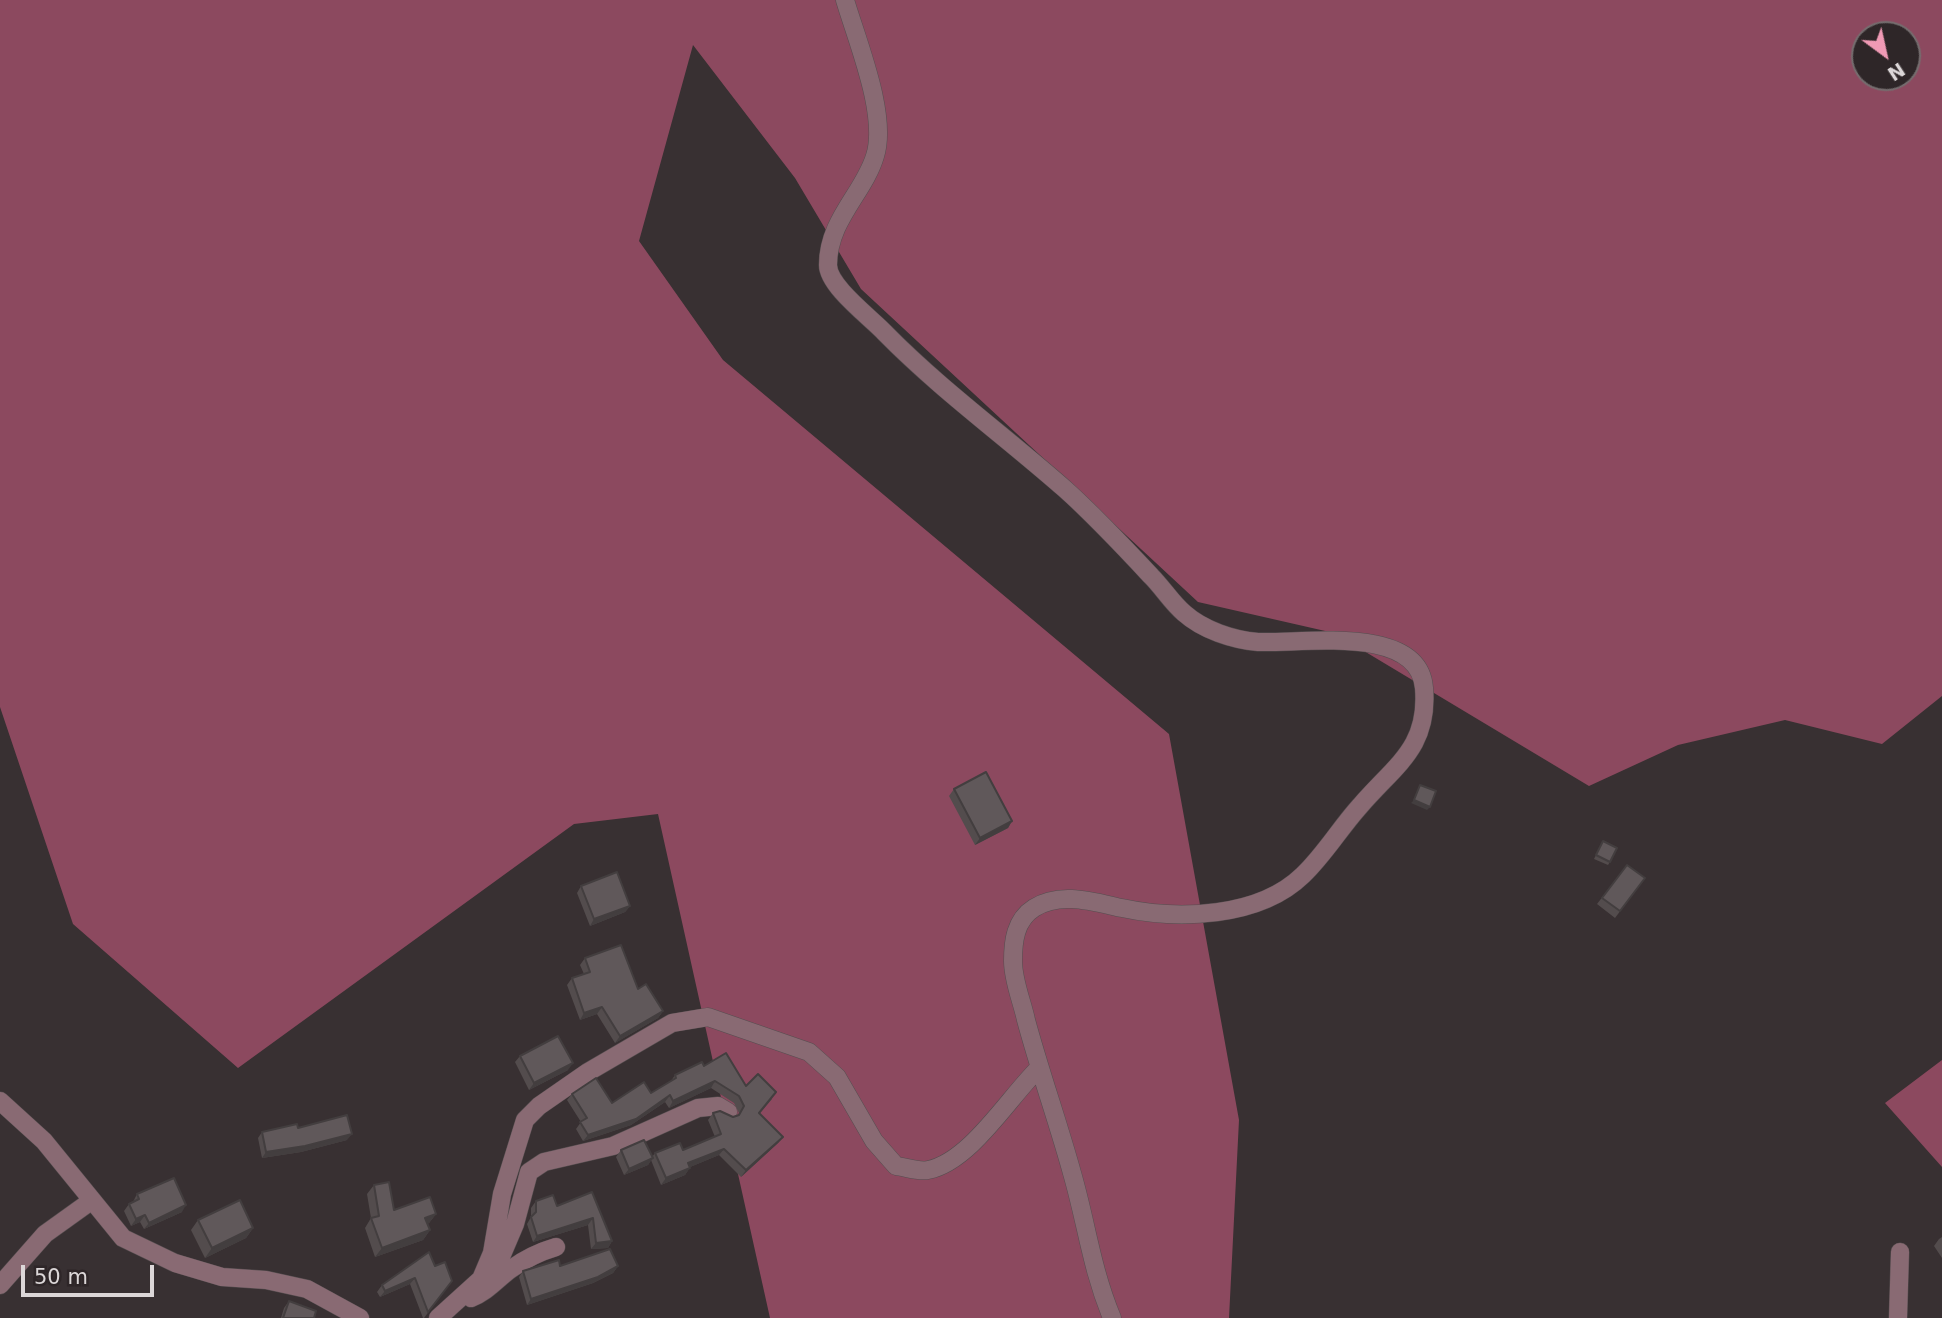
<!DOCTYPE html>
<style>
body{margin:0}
#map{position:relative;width:1942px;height:1318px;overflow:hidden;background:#383032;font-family:"DejaVu Sans",sans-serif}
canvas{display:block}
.north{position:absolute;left:1851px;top:21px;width:70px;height:70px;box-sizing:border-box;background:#2e2628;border:2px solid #746d6e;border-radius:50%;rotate:147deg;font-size:19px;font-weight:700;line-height:28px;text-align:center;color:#dcd7d8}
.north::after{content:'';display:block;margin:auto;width:24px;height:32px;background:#f09ab5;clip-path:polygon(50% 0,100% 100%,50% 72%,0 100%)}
.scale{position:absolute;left:21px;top:1265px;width:133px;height:32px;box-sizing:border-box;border:4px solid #dcd7d8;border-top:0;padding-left:9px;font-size:21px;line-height:24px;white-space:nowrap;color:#dcd7d8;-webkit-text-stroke:5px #2e2628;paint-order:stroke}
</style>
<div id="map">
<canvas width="1942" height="1318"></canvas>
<div class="north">N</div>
<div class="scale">50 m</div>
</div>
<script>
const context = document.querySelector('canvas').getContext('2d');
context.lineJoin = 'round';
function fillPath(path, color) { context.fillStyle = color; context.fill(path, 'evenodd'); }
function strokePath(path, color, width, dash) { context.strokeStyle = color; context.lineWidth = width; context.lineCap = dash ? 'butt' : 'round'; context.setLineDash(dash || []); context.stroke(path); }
const forest = new Path2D(`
 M0,0H1942V696L1882,744L1785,720L1678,745L1589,786L1334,633L1198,602L861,289L795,178L693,45L639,241L723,360L1169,734L1239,1120L1229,1318H770L658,814L574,824L238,1068L73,924L0,707ZM1865,35H1907V77H1865Z
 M1942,1060V1167L1885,1103Z`);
const minor = new Path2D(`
 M845,0C857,41 888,115 875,156C864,193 828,220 828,265C828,286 870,317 885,333C941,390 1006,437 1066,490C1096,517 1124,547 1151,576C1163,588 1172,603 1184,613C1203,630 1233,640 1258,642C1303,644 1419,624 1424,688C1429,748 1395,765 1360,806C1340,828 1325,854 1303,875C1259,918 1178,920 1122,908C1094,902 1060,891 1034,908C1015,920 1013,942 1013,961C1013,981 1022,1001 1026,1020C1040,1072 1058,1122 1072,1173C1087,1225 1091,1267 1112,1318
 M0,1101L44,1141L123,1238L175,1263L222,1277L266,1280L307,1289L360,1318
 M495,1271L515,1224L529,1172L544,1162L613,1146L698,1108L718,1106L728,1112
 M0,1285L45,1234L91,1201
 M471,1298C487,1292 497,1279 511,1269C525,1259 539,1252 556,1247
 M438,1318L481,1279L492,1253L502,1194L525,1120L539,1106L588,1072L672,1023L708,1017L809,1052L837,1077L874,1141L896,1166C905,1167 919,1172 928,1170C970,1162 1009,1097 1039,1068
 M1898,1318L1900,1252`);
const wall = new Path2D(`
 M954,789L1012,821L1008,828L975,845L949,796Z
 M1603,841L1610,862L1608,865L1594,859Z
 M1627,865L1645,878L1615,918L1597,904Z
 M581,886L630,906L625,912L590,926L577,893Z
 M585,958L638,989L663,1011L658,1018L615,1043L597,1014L580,1020L567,985L572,978L584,974L580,965Z
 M520,1056L568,1070L529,1090L515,1062Z
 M704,1066L772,1099L759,1114L783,1137L778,1143L741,1177L719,1155L690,1167L685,1175L661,1185L651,1160L648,1165L624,1175L616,1157L621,1150L652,1157L655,1153L683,1150L715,1137L708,1120L713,1113L733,1117L738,1115L739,1113L734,1103L711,1088L669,1108L665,1102L631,1125L583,1141L576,1129L581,1122L567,1100L572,1094L612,1103L651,1093L671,1081L675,1075Z
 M298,1128L347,1140L301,1152L262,1158L258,1138L262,1132Z
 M374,1185L394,1210L436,1214L429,1223L427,1224L430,1230L423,1240L375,1257L365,1228L371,1218L367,1194Z
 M592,1192L612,1241L608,1248L591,1249L588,1225L533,1242L527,1224L531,1217V1208L536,1201L557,1206Z
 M137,1194L182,1212L144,1229L140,1222L131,1226L124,1211L129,1204L133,1202Z
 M198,1220L253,1228L246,1238L205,1258L191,1230Z
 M1942,1237V1258L1934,1246L1939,1239Z
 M435,1266L452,1281L424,1318H423L410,1284L380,1297L377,1292L382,1285Z
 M560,1266H618L613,1273L593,1283L527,1305L519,1277L523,1271Z
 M289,1301L314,1318H281L284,1308Z`);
const shadedWall = new Path2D(`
 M1414,800L1430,807L1427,810L1411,803Z
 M1012,821L1008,828L975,845L980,838Z
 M630,906L625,912L590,926L594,919Z
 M602,1007L597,1014L580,1020L584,1013Z
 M663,1011L658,1018L615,1043L620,1036Z
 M573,1063L568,1070L529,1090L534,1083Z
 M715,1081L711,1088L669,1108L673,1101Z
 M670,1095L665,1102L631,1125L583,1141L588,1135Z
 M352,1134L347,1140L301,1152L262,1158L266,1152Z
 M783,1137L778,1143L741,1177L746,1170Z
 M724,1149L719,1155L683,1170L688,1163Z
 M653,1158L648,1165L624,1175L629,1169Z
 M690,1168L685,1175L661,1185L666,1178Z
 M186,1205L182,1212L144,1229L149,1223Z
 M436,1214L429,1223L419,1227L425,1218Z
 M145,1215L140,1222L131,1226L136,1219Z
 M593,1218L588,1225L533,1242L537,1236Z
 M253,1228L246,1238L205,1258L212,1248Z
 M430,1230L423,1240L375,1257L382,1248Z
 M612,1241L608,1248L591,1249L596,1243Z
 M618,1266L613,1273L593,1283L527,1305L531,1299Z
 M415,1278L410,1284L380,1297L385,1291Z`);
const building = new Path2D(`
 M986,772L1012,821L980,838L954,789Z
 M1420,785L1436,791L1430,807L1414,800Z
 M1603,841L1617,848L1610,862L1596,855Z
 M1627,865L1645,878L1620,911L1602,898Z
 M617,872L630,906L594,919L581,886Z
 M621,945L638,989L646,984L663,1011L620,1036L602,1007L584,1013L572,978L590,972L585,958Z
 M558,1036L573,1063L534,1083L520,1056Z
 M726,1053L746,1086L758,1074L776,1092L759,1113L783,1137L746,1170L724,1149L688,1163L690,1168L666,1178L655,1153L680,1143L683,1150L721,1134L713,1113L720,1111L733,1117L739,1115L744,1106L739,1096L715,1081L673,1101L670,1095L636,1119L588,1135L580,1122L587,1118L572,1094L596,1078L612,1103L644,1082L651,1093L676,1078L675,1075L702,1062L704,1066Z
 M347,1115L352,1134L305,1146L266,1152L262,1132L297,1124L298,1128Z
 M644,1140L653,1158L629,1169L621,1150Z
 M174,1178L186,1205L149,1223L145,1215L136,1219L129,1204L139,1199L137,1194Z
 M389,1182L394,1210L430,1197L436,1214L425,1218L430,1230L382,1248L371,1218L379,1216L374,1185Z
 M592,1192L612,1241L596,1243L593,1218L537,1236L531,1217L536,1212V1201L553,1195L557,1206Z
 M240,1200L253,1228L212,1248L198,1220Z
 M610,1249L618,1266L598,1277L531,1299L523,1271L559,1260L560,1266Z
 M429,1252L435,1266L445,1262L452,1281L428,1312L415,1278L385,1291L382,1285Z
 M289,1301L316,1311L314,1318H283Z`);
fillPath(forest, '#8c495f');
strokePath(minor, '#564e50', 19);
strokePath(minor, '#896a73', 18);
fillPath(wall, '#534c4d');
fillPath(shadedWall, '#433e3f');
fillPath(building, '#60585a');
strokePath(building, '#433e3f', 2);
</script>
